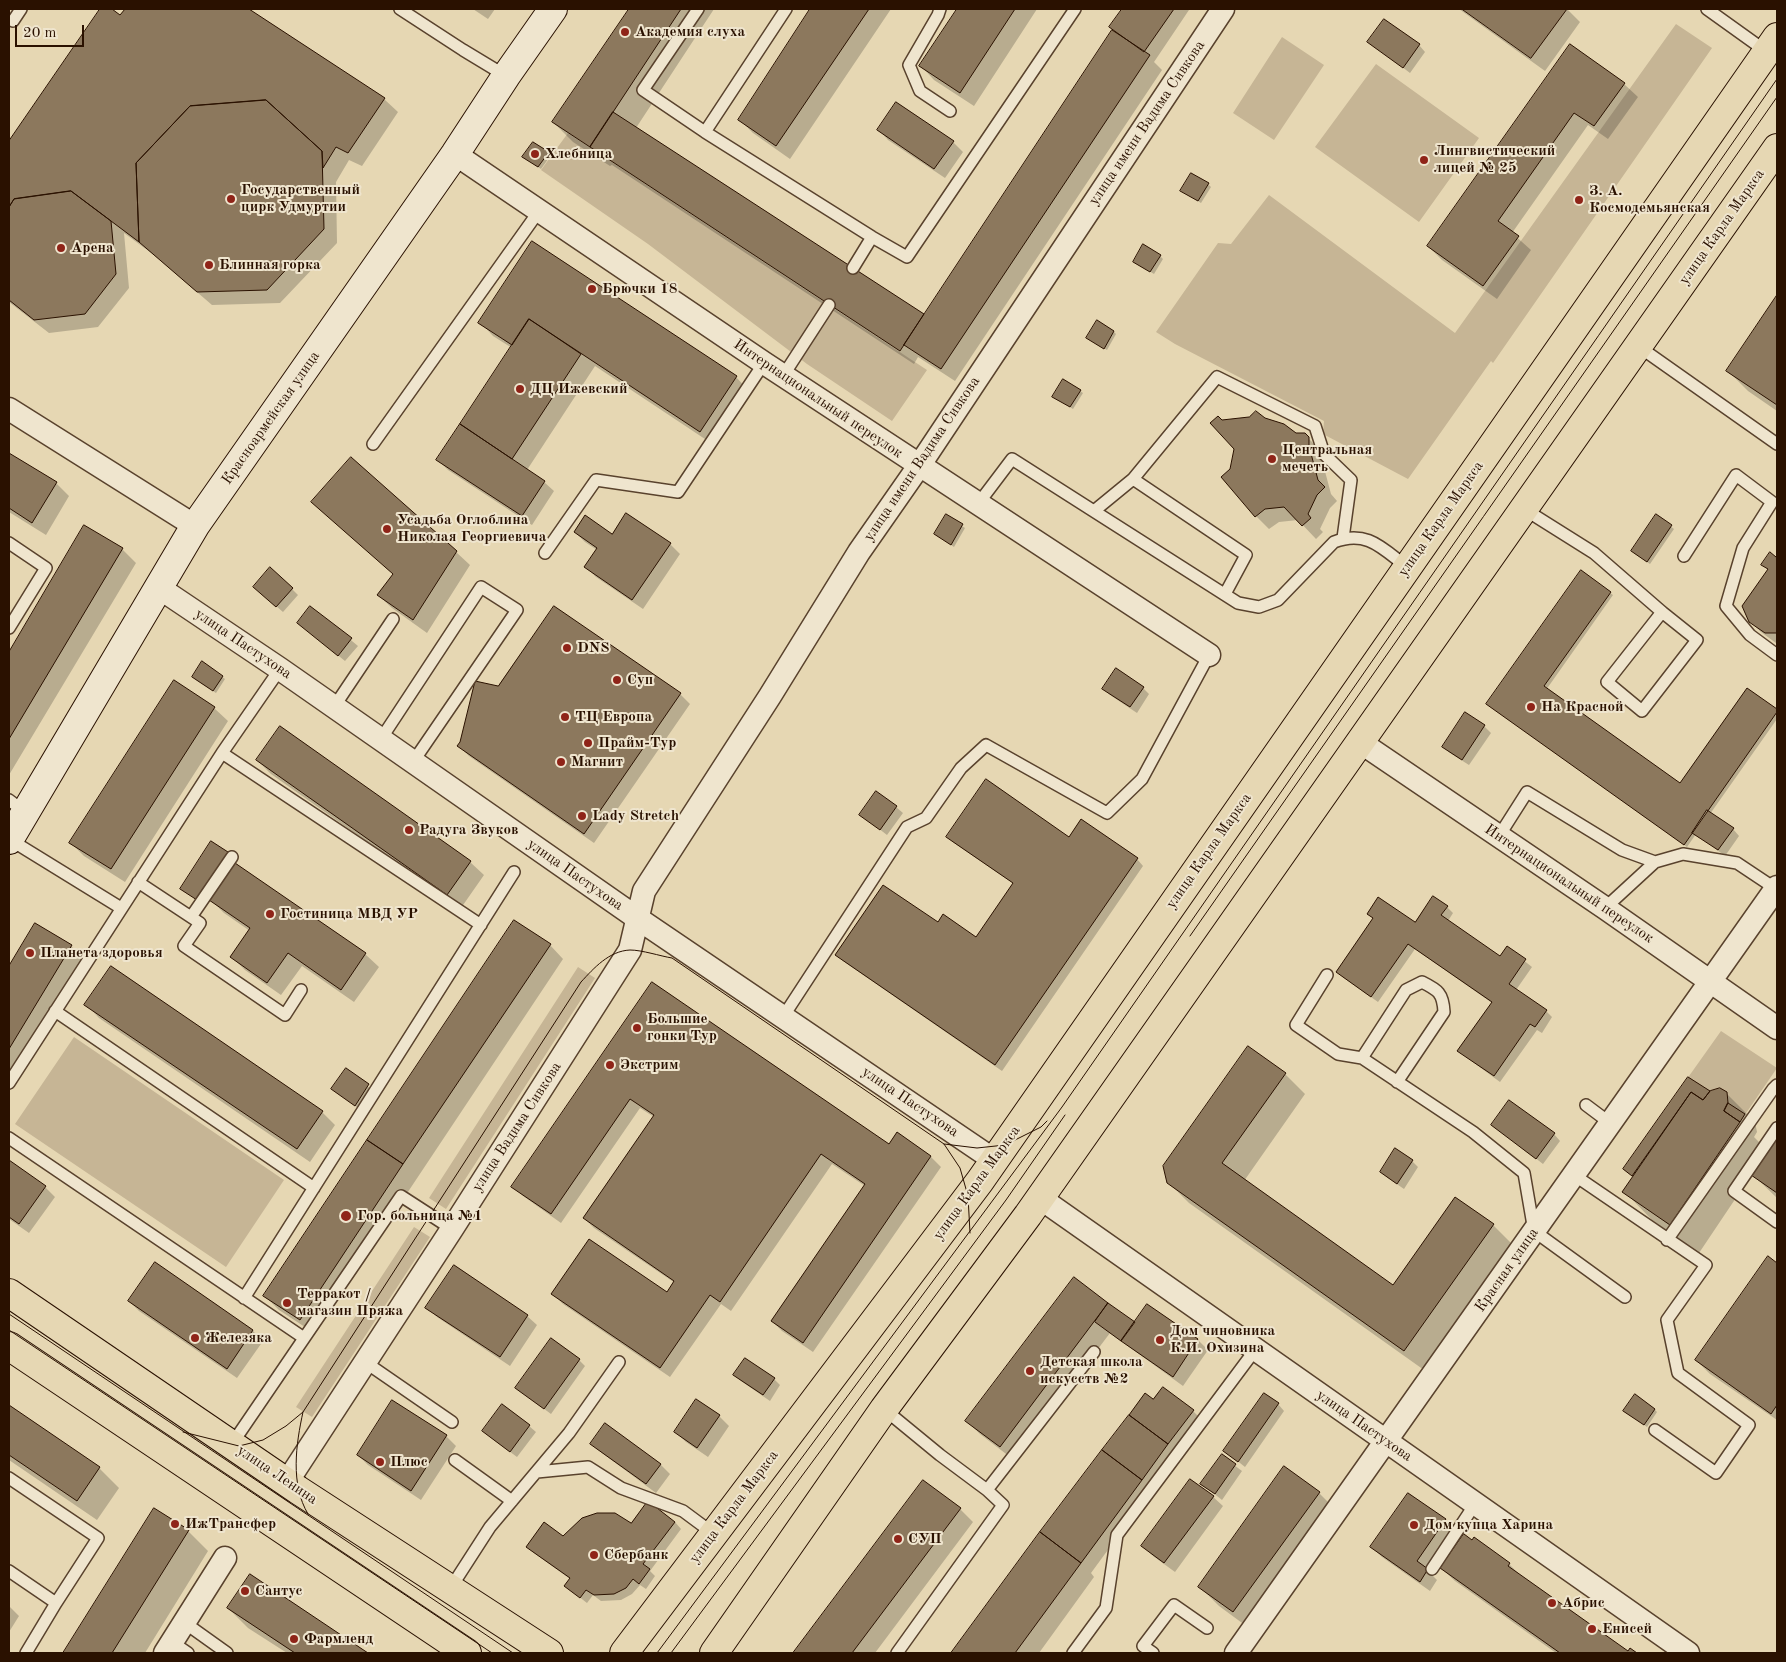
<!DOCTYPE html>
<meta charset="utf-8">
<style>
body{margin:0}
#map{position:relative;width:1786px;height:1662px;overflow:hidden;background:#e6d7b3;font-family:"Old Standard TT",serif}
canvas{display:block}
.frame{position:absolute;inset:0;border:10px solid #2a1100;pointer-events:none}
.scale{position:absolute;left:15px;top:25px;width:69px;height:22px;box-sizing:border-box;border:2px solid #2a1100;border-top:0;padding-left:6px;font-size:15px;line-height:18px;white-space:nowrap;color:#2a1100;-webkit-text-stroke:4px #efe5ce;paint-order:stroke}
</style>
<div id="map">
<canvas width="1786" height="1662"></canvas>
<div class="frame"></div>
<div class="scale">20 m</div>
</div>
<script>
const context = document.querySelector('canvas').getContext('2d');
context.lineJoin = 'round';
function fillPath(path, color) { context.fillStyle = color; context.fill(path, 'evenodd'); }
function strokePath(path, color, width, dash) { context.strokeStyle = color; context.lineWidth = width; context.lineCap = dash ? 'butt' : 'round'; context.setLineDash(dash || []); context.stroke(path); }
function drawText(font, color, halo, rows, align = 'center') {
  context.font = font + ' "Old Standard TT",serif'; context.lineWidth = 4; context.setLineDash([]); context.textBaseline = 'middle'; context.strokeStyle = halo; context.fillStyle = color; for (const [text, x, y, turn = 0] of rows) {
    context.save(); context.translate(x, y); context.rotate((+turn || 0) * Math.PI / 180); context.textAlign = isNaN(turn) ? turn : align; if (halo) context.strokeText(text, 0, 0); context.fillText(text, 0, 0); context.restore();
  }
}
const green = new Path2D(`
 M1676,24L1712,48L1493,363L1491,361L1408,479L1323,434L1324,421L1175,344L1156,332L1218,243L1231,244L1269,195L1455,333Z
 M1282,37L1324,65L1274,140L1233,113Z
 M1376,64L1479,138L1419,222L1315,147Z
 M568,133L927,370L892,421L807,364L648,244L541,170Z
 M578,967L595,978L446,1209L429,1198Z
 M1721,1031L1777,1068L1740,1122L1724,1111L1728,1103L1727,1092H1691L1632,1176L1623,1169Z
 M74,1037L284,1180L226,1267L15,1124Z
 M414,1227L430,1237L312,1417L296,1407Z`);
const shadow = new Path2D(`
 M101,9H109L121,16L126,9H247L384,99L398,112L362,166L349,160L336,182L337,243L280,303L212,305L154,255L124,233L129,288L98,327L49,333L9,302V144Z
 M473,9H495L488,19Z
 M630,9H714L636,128L924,316L1117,33L1111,27L1124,9H1188L1189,10L1154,62L1162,70L955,381L918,357L914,364L612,165L610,166L573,142L553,122Z
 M812,9H891L790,159L753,133L740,120Z
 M958,9H1037L974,106L934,80L921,66Z
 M1459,9H1567L1580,22L1545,71Z
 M1369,42L1419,45L1425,52L1410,73Z
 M1570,45L1624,84L1638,97L1608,139L1588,125L1512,233L1531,250L1497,299L1442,260L1428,246Z
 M879,130L953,142L963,152L945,178L888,140Z
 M548,153L551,155L541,169L527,160Z
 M1208,184L1211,187L1201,203L1185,193Z
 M533,243L736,377L749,391L714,445L595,366L527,470L544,482L554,491L532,525L448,470L438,460L512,348L493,336L480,322Z
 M1160,256L1163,259L1154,274L1134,262Z
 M1777,298V411L1748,391L1728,371Z
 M1114,332L1116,334L1107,350L1091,340Z
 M1080,391L1083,393L1073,409L1057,399Z
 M1264,419L1296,435L1304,434L1322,452V460L1331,494L1337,501L1330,508L1320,529L1323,532L1316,539L1298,520L1279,522L1269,529L1256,516L1231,470L1235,448L1222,422Z
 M9,455L56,483L69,496L46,535L9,512Z
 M627,514L670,544L680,554L643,609L596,577L586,567L597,550L585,542L575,532L612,536Z
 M946,516L965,528L954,547L935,534Z
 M1657,516L1674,529L1650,564L1635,554Z
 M85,527L122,549L136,563L9,775V654Z
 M456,552L470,565L427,633L392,608L378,595Z
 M1777,556V643H1776L1761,632L1750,621L1768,570L1763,565Z
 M292,589L298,595L283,612L261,593Z
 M1610,593L1613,595L1546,690L1680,785L1748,690L1777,711V719L1710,814L1733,829L1739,836L1725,856L1696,834L1687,847L1491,707Z
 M311,607L358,646L345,661L298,623Z
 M202,663L225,679L216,693L196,680Z
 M499,688L680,694L690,704L594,843L469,756L459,746Z
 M1143,688L1149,694L1137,713L1110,695L1104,689Z
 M214,708L228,721L125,882L84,856L71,843Z
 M1465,713L1484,726L1491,733L1469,765L1450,753L1443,746Z
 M257,760L470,862L484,875L461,908L271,774Z
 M896,807L903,813L887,835L861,815Z
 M948,837L1069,838L1137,859L1143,866L1002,1071L843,961L836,955L938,924L977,938L1014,884L954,843Z
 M211,900L365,954L379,967L354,1002L302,966L281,995L245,970L232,957L250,931L224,913Z
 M1447,907L1453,913L1448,921L1501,958L1508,948L1532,967L1516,990L1546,1011L1552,1017L1542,1033L1537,1030L1500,1082L1466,1057L1459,1051L1492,1003L1415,949L1378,1002L1344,978L1337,972L1374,919L1368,914L1415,924Z
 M36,925L71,946L85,960L9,1084V968Z
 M550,945L563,959L314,1333L279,1310L265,1296Z
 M652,983L889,1146L897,1134L931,1157L941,1167L813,1352L782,1331L772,1321L865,1186L832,1164L731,1311L721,1304L670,1377L563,1304L553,1294H667L675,1283L594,1228L584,1218L654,1117L640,1108L561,1223L523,1196L513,1186Z
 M86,1004L322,1112L335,1125L310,1162L99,1018Z
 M346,1070L375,1092L362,1111L332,1089Z
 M1285,1074L1305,1094L1244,1181L1393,1286L1493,1225L1513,1245L1424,1370L1189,1203L1168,1182Z
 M1689,1079L1709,1093H1726L1755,1122L1757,1132L1754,1137L1769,1152L1777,1140V1198L1752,1174L1699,1253L1652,1220L1624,1191L1634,1177L1632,1175Z
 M1493,1125L1554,1134L1560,1141L1543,1164Z
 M9,1161L45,1187L55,1197L29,1233L9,1219Z
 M1412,1161L1418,1167L1404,1189L1388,1178L1381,1172Z
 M1768,1258L1777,1264V1420L1710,1374L1696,1360Z
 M155,1264L253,1331L263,1341L237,1378L139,1311L129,1301Z
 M1074,1279L1135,1324L1148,1306L1198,1340L1208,1350L1183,1386L1110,1333L1014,1460L980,1434L967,1421Z
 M427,1307L527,1316L537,1325L510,1366L437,1317Z
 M579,1360L585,1366L551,1414L516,1388Z
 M735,1375L774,1379L780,1385L770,1401L741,1381Z
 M1153,1401L1193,1411L1199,1417L1151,1491L1091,1573L1094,1577L1039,1653H952L1041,1533Z
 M1278,1404L1284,1411L1245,1467L1225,1451Z
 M9,1406L99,1468L119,1488L97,1520L9,1460Z
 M1655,1410L1657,1412L1647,1427L1627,1413Z
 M719,1416L729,1426L708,1457L686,1442L676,1432Z
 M529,1426L536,1432L517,1457L490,1437Z
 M446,1436L456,1446L421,1500L368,1465L358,1455Z
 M592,1443L660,1464L670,1474L656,1493L602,1453Z
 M1222,1456L1242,1471L1222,1500L1202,1484Z
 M923,1481L960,1509L973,1522L875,1653H795Z
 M1319,1493L1339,1513L1253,1631L1219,1606L1199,1586Z
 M1212,1496L1223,1506L1175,1572L1153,1556L1143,1546Z
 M154,1510L188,1531L208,1551L145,1653H65Z
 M1445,1520L1455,1530L1427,1570L1437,1580L1430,1591L1382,1557L1372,1547Z
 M675,1522L681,1529L650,1571L655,1576L646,1589L640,1585L632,1594L621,1600L601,1601L593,1595L587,1603L565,1586L570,1579L534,1553L528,1547L563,1538L632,1525Z
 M1509,1564L1522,1577L1628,1653L1630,1650L1635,1653H1556L1455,1581L1441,1568Z
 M250,1575L366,1653H287L248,1628L228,1608Z
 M9,1606L19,1616L9,1632Z`);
const building = new Path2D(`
 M100,9H112L120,15L125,9H249L385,98L348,153L336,147L323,168L322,151L266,100L190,106L136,163L139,242L71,191L14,199L9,207V141Z
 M629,9H681L590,147L552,122Z
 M810,9H869L776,146L738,120Z
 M957,9H1015L960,93L919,66Z
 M1122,9H1174L1144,52L1109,27Z
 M1462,9H1567L1531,58Z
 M1384,19L1420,44L1403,68L1367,42Z
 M1112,30L1150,55L941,369L904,345Z
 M1570,44L1625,83L1594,126L1574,113L1498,221L1519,236L1483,286L1427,246Z
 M266,100L322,151L324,229L267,290L197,292L139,242L136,163L190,106Z
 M896,102L954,141L934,169L877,130Z
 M613,112L924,314L900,351L590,147Z
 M533,142L549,152L538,167L522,157Z
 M1191,173L1209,183L1198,201L1180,191Z
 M71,191L111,221L116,274L85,314L34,320L9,300V207L14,199Z
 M532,241L737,376L700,432L529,319L512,345L478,323Z
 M1143,244L1161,255L1150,272L1133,262Z
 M1777,295V405L1726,371Z
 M529,319L581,354L512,459L460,424Z
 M1097,320L1114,331L1104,349L1086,338Z
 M1063,379L1081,390L1070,407L1052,397Z
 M1256,411L1265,418L1284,424L1296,433H1305L1309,437V446L1318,480L1325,487L1317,495L1308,514L1311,518L1302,526L1284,507L1265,509L1255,517L1221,477L1230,469L1234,449L1210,423L1218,416L1222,420L1249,417Z
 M460,424L545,481L522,516L436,460Z
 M9,453L57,482L32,523L9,508Z
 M351,457L457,551L413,620L377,595L393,574L311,502Z
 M626,513L671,543L632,600L584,567L597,548L574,532L585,515L612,534Z
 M946,514L963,524L951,545L934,534Z
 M1656,514L1672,525L1647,562L1631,551Z
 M84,525L123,548L9,739V652Z
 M1770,552L1776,557L1777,554V633H1765L1749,622L1742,606L1768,569L1761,565Z
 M270,567L293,588L276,607L253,587Z
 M1581,570L1611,592L1544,686L1680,783L1747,688L1777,709V712L1684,845L1486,704Z
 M310,606L352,638L338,656L297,623Z
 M554,606L681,693L584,834L457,746L460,742L475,681L498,686Z
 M202,661L223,676L213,691L192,677Z
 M1116,668L1144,687L1130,707L1102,689Z
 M174,680L215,707L111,869L69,843Z
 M1465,712L1485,725L1462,760L1442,747Z
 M280,726L471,861L447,895L256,760Z
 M986,779L1069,837L1081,819L1138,858L995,1065L835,955L883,885L938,922L943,914L976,937L1013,883L946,837Z
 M876,791L897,806L880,830L859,815Z
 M1707,810L1734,828L1718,850L1692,833Z
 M211,841L228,852L197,900L180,889Z
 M235,863L366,953L341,990L288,953L267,983L230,957L250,928L209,900Z
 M1433,896L1448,906L1441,915L1500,956L1507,946L1526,959L1509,984L1547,1010L1535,1027L1530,1024L1494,1076L1457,1051L1492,1002L1408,944L1371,997L1336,972L1373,918L1367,914L1378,897L1415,922Z
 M514,920L551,944L403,1164L367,1140Z
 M35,923L72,945L9,1049V966Z
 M111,966L323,1111L297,1149L84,1005Z
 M652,982L889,1144L897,1132L931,1156L803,1343L771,1321L865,1184L821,1154L720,1302L710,1295L660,1368L551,1294L589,1239L667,1292L674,1281L583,1218L654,1115L630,1099L551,1214L511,1187Z
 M1248,1046L1286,1073L1222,1163L1393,1285L1455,1197L1494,1224L1404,1351L1167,1183L1163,1166Z
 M346,1068L369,1084L355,1106L331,1089Z
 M1688,1077L1710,1091L1703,1100L1691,1092L1632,1176L1623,1169Z
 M1720,1088L1727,1092L1728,1103L1724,1111L1740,1122L1670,1225L1622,1192L1691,1092L1703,1100L1710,1091Z
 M1509,1100L1555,1133L1536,1159L1491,1125Z
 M1728,1103L1745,1114L1740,1122L1724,1111Z
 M1777,1138V1193L1751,1175Z
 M367,1140L403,1164L300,1320L263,1296Z
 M1395,1148L1413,1160L1397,1184L1380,1172Z
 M9,1160L46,1186L19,1224L9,1217Z
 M1768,1256L1777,1263V1405L1771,1414L1695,1360Z
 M155,1262L253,1330L227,1369L128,1301Z
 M454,1265L528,1315L500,1357L425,1308Z
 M1074,1277L1108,1303L1000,1447L965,1421Z
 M1108,1303L1135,1322L1121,1341L1095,1322Z
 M1147,1304L1198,1339L1173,1377L1121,1341Z
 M551,1338L580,1359L544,1409L515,1388Z
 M745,1358L775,1378L763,1395L733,1375Z
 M1163,1387L1194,1410L1168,1444L1129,1415L1145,1393L1153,1399Z
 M1264,1393L1279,1403L1238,1462L1223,1451Z
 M1635,1394L1655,1409L1644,1425L1623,1411Z
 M696,1399L720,1415L697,1448L674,1432Z
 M392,1400L447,1435L411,1491L357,1455Z
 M502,1404L530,1425L510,1452L482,1431Z
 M9,1405L100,1467L77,1501L9,1455Z
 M1129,1415L1168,1444L1142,1480L1102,1450Z
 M605,1423L661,1464L646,1484L590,1444Z
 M1102,1450L1142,1480L1081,1563L1040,1532Z
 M1222,1454L1236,1464L1215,1494L1200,1484Z
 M1284,1466L1320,1492L1233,1612L1198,1587Z
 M1190,1479L1214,1496L1164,1563L1141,1546Z
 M923,1480L961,1508L852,1653H793Z
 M1408,1493L1446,1519L1417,1561L1428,1569L1420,1582L1370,1547Z
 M648,1501L675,1522L643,1564L650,1569L639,1584L633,1579L626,1588L614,1594L594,1595L586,1590L580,1598L564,1586L570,1578L526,1547L544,1522L563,1536L582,1518L597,1513H615L631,1523Z
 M154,1508L189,1530L112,1653H63Z
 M1040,1532L1081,1563L1015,1653H951Z
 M1464,1534L1472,1540L1474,1537L1510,1563L1508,1566L1628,1651L1630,1648L1637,1653H1560L1440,1568Z
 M250,1574L368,1653H295L227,1608Z`);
const lane = new Path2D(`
 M400,9L463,50L506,76
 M698,9L643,90L705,132L786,9
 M940,9L938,15L909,65L920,91L950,111
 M1707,9L1767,52
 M13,21L21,9
 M705,132L872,237L907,257L1075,9
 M853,268L872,237
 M1638,346L1777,444
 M783,376L829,305
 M373,444L539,211
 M1133,479L1217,377L1315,426L1324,454L1351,480L1343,538
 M978,504L1012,459L1238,603L1259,607L1278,600L1334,542C1367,529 1383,549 1407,567
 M1524,509L1594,553L1662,612L1607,682L1642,711L1697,640L1662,612
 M1094,511L1133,479L1246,555L1225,594
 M9,543L46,568L9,628
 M545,553L596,480L678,492L764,363
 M1684,556L1736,475L1772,502L1743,548L1726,606L1750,635L1777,655
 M334,707L393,619
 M381,739L481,587L517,610L413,762
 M222,753L481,925
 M9,800L25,812
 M1499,836L1527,792L1622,850L1655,862L1683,854L1737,863L1776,889
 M9,839L121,908
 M138,882L200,923L184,946L285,1015L301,990
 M1605,908L1655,862
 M191,917L232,857
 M1327,975L1296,1025L1338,1054L1362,1058L1473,1132L1524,1173L1534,1231L1625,1297
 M55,1011L314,1188
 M783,1017L907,827L926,818L961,768L986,745L1107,813L1142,779L1209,655
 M1362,1058L1406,990L1422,982C1438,990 1443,993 1444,1012L1397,1082
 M9,1083L222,753L280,669
 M1586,1105L1610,1123
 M1777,1128L1734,1191L1777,1222
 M9,1138L304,1338
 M1574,1175L1706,1265L1667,1320L1678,1373L1749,1425L1716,1473L1655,1430
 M1667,1240L1773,1089L1777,1085
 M244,1298L514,872
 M365,1362L452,1422
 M884,1409L940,1455L987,1490L1003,1505L897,1653
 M232,1444L401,1196L452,1229
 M455,1460L512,1501
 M537,1472L588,1467L621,1488L683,1511L714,1534
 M9,1478L98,1538L56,1603L26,1653
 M987,1490L1094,1352
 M1432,1569L1475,1504
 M9,1571L56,1603
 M450,1589L490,1527L569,1433L619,1362
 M185,1623L227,1653
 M172,1642L188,1653
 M1073,1653L1106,1608L1117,1535L1255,1350
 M1153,1653L1143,1646L1174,1605L1207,1628`);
const street = new Path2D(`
 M455,154L764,363L1209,655
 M9,409L195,526
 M158,587L280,669L637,918L994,1160
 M1360,742L1605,908L1777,1028
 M1040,1198L1688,1653
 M287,1482L452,1229L630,950L644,891L770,696L859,552L919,466L1223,9
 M165,1653L225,1558
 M1236,1653L1777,887`);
const secondary = new Path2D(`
 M9,840L195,526L455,154L506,76L553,9`);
const primary = new Path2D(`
 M9,1293L298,1490L549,1653
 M9,1346L467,1653
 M624,1653L980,1181L1777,37
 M714,1653L884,1409L1028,1215L1777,148`);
const tram = new Path2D(`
 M1190,936L1777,97
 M944,1144L977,1148L1005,1145L1041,1127L1047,1121
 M9,1314L513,1653
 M9,1330L492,1653
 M303,1412C296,1444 290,1484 308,1514
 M183,1432L239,1446L263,1440L286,1426L303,1412L581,982C594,968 609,951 630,950C642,950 660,956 672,958L944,1144L960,1168L968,1196L970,1233
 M657,1653L1062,1107L1777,79
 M671,1653L1006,1200L1065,1115`);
const markers = [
 [625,32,5,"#8f2418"],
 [535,154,5,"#8f2418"],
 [1424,160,5,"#8f2418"],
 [231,199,5,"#8f2418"],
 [1579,200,5,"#8f2418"],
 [61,248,5,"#8f2418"],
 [209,265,5,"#8f2418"],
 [592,289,5,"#8f2418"],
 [520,389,5,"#8f2418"],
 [1272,459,5,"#8f2418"],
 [387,529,5,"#8f2418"],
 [567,648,5,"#8f2418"],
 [617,680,5,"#8f2418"],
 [1531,707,5,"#8f2418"],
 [565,717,5,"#8f2418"],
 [588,743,5,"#8f2418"],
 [561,762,5,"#8f2418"],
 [582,816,5,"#8f2418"],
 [409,830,5,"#8f2418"],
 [270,914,5,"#8f2418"],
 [30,953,5,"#8f2418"],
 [637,1028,5,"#8f2418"],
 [610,1065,5,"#8f2418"],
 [346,1216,6,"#8f2418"],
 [287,1303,5,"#8f2418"],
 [195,1338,5,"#8f2418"],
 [1160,1340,5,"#8f2418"],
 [1030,1371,5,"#8f2418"],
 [380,1462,5,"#8f2418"],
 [175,1524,5,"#8f2418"],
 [1414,1525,5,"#8f2418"],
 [898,1539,5,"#8f2418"],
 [594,1555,5,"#8f2418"],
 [245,1591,5,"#8f2418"],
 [1552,1603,5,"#8f2418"],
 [1592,1629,5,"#8f2418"],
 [294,1639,5,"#8f2418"]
];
const poiNames = [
 ["Академия слуха",635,32],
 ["Лингвистический",1434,151],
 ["лицей № 25",1434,168],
 ["Хлебница",545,154],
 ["Государственный",241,190],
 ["цирк Удмуртии",241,207],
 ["З. А.",1589,191],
 ["Космодемьянская",1589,208],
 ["Арена",71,248],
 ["Блинная горка",219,265],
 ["Брючки 18",602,289],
 ["ДЦ Ижевский",530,389],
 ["Центральная",1282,450],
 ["мечеть",1282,467],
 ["Усадьба Оглоблина",397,520],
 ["Николая Георгиевича",397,537],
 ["DNS",577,648],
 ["Суп",627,680],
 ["На Красной",1541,707],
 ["ТЦ Европа",575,717],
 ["Прайм-Тур",598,743],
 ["Магнит",571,762],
 ["Lady Stretch",592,816],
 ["Радуга Звуков",419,830],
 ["Гостиница МВД УР",280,914],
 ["Планета здоровья",40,953],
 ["Большие",647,1019],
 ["гонки Тур",647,1036],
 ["Экстрим",620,1065],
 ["Гор. больница №1",357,1216],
 ["Терракот /",297,1294],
 ["магазин Пряжа",297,1311],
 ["Дом чиновника",1170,1331],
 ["К.И. Охизина",1170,1348],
 ["Железяка",205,1338],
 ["Детская школа",1040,1362],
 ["искусств №2",1040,1379],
 ["Плюс",390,1462],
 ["ИжТрансфер",185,1524],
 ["Дом купца Харина",1424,1525],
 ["СУП",908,1539],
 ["Сбербанк",604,1555],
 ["Сантус",255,1591],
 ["Абрис",1562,1603],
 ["Енисей",1602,1629],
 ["Фармленд",304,1639]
];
const streetNames = [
 ["улица имени Вадима Сивкова",1147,123,-56],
 ["улица Карла Маркса",1722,227,-55],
 ["Интернациональный переулок",818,399,34],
 ["Красноармейская улица",271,418,-55],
 ["улица имени Вадима Сивкова",922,459,-56],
 ["улица Карла Маркса",1441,519,-55],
 ["улица Пастухова",243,644,34],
 ["улица Карла Маркса",1209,851,-55],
 ["улица Пастухова",575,875,35],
 ["Интернациональный переулок",1569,884,34],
 ["улица Пастухова",910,1102,34],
 ["улица Вадима Сивкова",517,1127,-57],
 ["улица Карла Маркса",977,1183,-54],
 ["Красная улица",1507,1270,-55],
 ["улица Пастухова",1364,1426,35],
 ["улица Ленина",277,1475,34],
 ["улица Карла Маркса",734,1507,-53]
];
fillPath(green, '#c6b595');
fillPath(shadow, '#0003');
fillPath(building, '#8c785d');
strokePath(building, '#2a1100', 1);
strokePath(lane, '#59422d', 14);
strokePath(street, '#59422d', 25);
strokePath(secondary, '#2a1100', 30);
strokePath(primary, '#2a1100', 30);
strokePath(lane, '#efe5ce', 11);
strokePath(street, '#efe5ce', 22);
strokePath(secondary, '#efe5ce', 28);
strokePath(primary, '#e6d7b3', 28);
strokePath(tram, '#2a1100', 1);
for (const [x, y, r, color] of markers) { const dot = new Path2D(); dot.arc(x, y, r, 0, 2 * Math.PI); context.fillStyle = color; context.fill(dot); strokePath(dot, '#efe5ce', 2); }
drawText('bold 15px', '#2a1100', '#efe5ce', poiNames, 'left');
drawText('15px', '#2a1100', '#efe5ce', streetNames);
</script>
